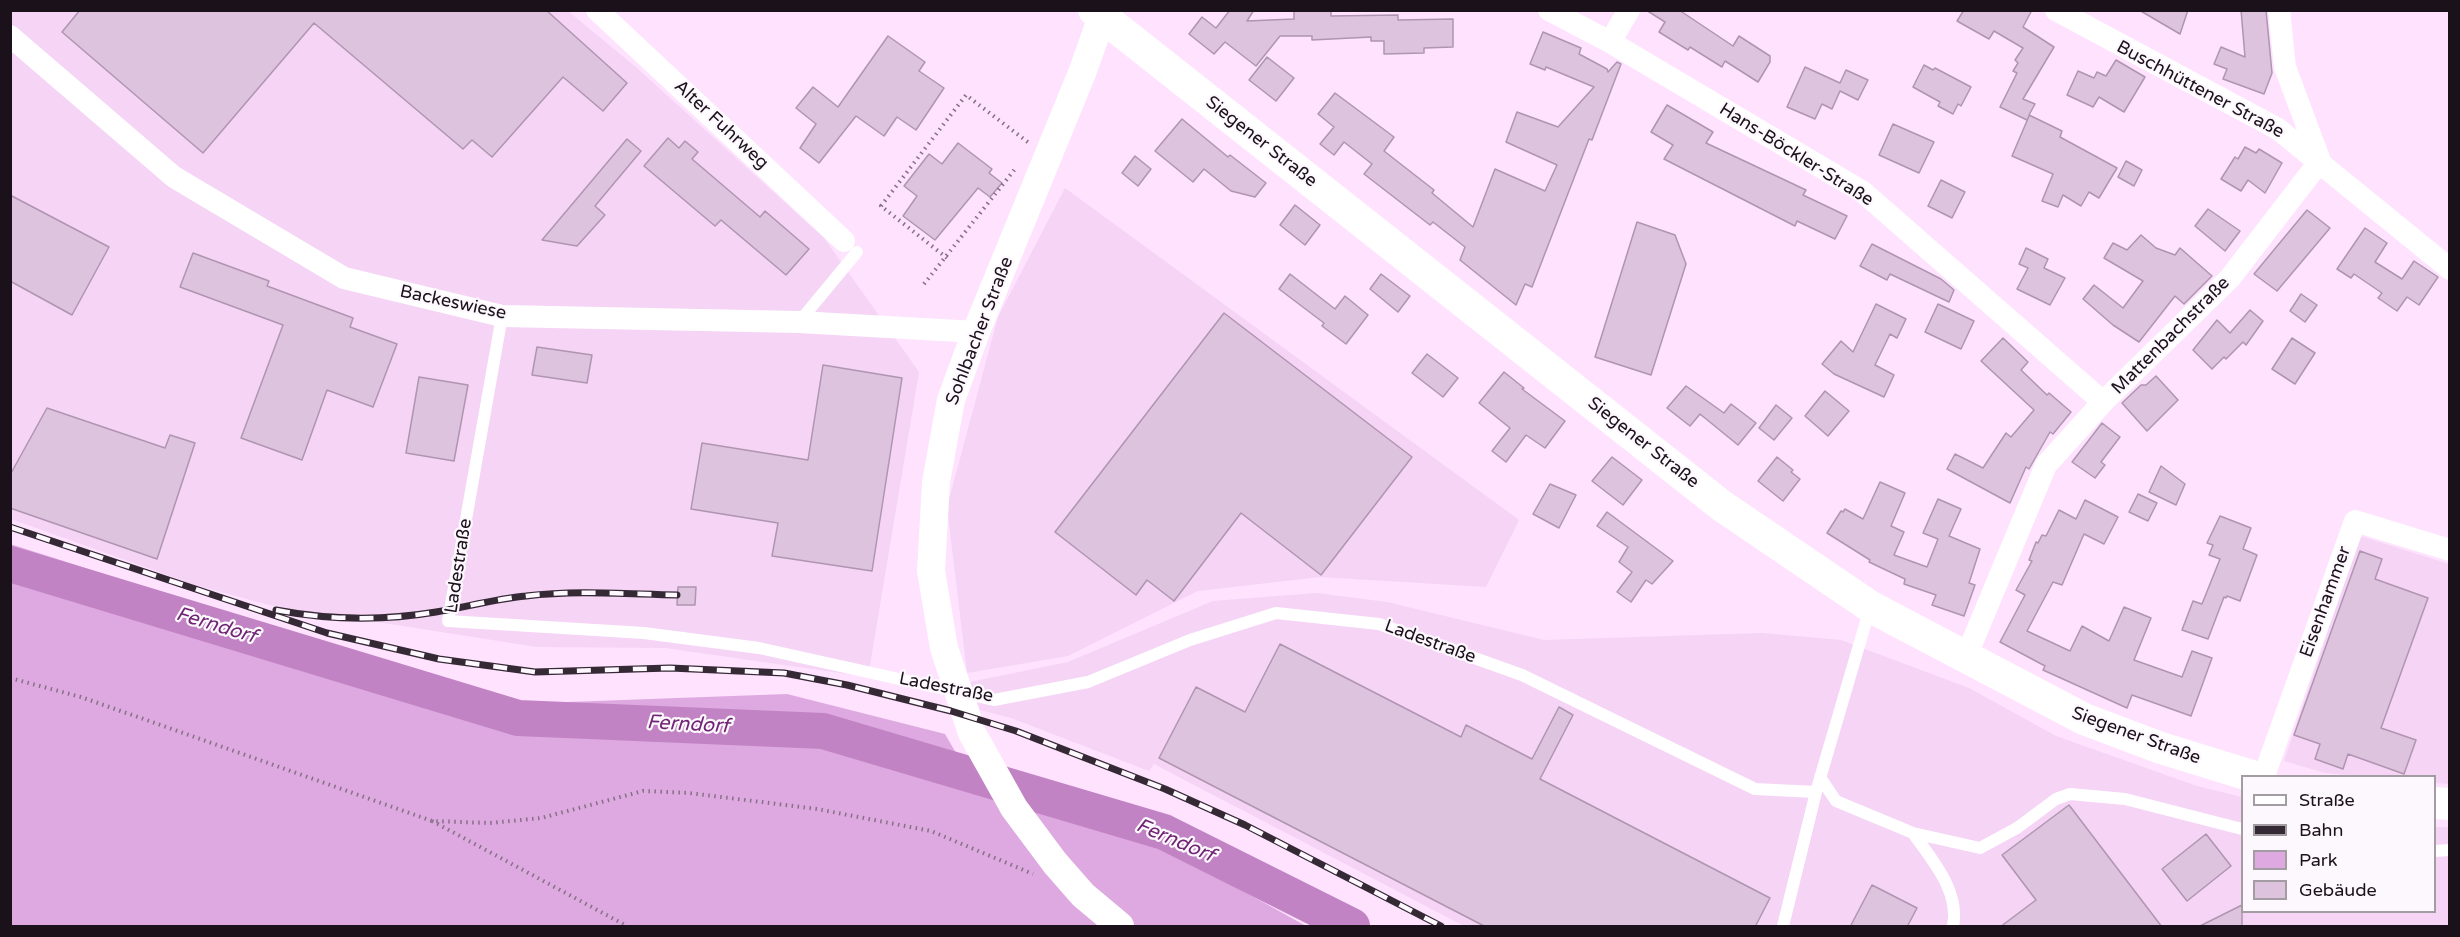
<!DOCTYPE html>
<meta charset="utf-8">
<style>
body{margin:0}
#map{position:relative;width:2460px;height:937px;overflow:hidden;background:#fee2fe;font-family:"Varela Round",sans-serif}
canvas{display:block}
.frame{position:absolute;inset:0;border:12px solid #1b111b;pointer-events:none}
.legend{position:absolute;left:2241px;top:775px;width:195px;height:138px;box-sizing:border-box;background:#fdf8fd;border:2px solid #a39ca3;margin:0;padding:8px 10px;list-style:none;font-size:18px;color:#1b111b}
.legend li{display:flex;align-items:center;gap:12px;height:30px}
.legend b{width:30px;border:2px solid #a39ca3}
</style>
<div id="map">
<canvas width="2460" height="937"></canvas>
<div class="frame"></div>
<ul class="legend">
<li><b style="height:8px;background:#fff"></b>Straße</li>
<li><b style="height:8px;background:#352935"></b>Bahn</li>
<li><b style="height:16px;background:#dea9e0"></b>Park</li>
<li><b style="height:16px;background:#dec3df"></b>Gebäude</li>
</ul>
</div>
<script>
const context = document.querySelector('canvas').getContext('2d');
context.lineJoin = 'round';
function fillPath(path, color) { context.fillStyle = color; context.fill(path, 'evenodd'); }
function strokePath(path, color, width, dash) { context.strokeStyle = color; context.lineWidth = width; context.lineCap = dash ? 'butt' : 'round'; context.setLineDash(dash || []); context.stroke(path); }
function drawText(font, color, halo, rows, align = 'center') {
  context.font = font + ' "Varela Round",sans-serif'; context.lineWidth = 4.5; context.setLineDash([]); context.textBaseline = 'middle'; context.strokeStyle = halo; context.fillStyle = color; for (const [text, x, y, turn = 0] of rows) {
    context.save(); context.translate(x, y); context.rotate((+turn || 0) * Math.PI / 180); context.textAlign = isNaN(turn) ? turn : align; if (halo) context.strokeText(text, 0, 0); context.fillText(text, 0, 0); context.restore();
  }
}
const built = new Path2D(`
 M10,11H568L637,68L824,238L919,372L868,677L665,648L537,647L269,605L195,585L11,519Z
 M1065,188L1519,520L1486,587L1320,577L1198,591L1068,656L967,673L947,507L998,317Z
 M2360,536L2449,564V784L2435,783L2434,776H2359L2325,773L2284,761Z
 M1317,593L1387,602L1544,640L1762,633L1841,640L1969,688L2056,736L2197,786L2242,797V912H2434L2435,827H2449V926H1464L1154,764L1149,771L1011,718L980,710L970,682L1068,662L1213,601Z`);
const green = new Path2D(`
 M10,544L514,704L787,694L945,734L974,784L1164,847L1306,926H11Z`);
const river = new Path2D(`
 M10,564L518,718L823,731L1164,832L1352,926`);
const building = new Path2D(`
 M80,10H546L627,83L603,111L563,77L492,157L472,140L463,149L314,23L203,153L62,32Z
 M1230,10H1254L1247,21L1294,19V10H1331V16L1398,15V20L1453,19V47L1424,48V53L1384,54V41H1371V37L1312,40V36H1280L1256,66L1225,42L1214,54L1189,34L1202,17L1216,28Z
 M1646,10H1679L1733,46L1739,36L1770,56V62L1758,82L1725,61L1722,67L1690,47L1688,50L1659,32L1665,22Z
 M1964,10H2032L2023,27L2054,47L2023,99L2035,104L2029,115L2062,131L2060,137L2117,168L2099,198L2089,192L2081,206L2063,195L2058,207L2042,201L2053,174L2012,156L2029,116L2027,120L2000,107L2017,73L2013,71L2018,63L2015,60L2023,48L1994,31L1989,39L1957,21Z
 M2139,10H2188L2180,34Z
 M2241,10H2266L2272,73L2264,94L2223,79L2227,69L2214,64L2221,47L2245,57Z
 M1543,32L1581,48L1579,54L1607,69L1608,72L1617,62L1621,64L1592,140L1589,139L1532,287L1525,284L1516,305L1460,260L1465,247L1433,222L1430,225L1364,174L1372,164L1344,142L1334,155L1320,144L1334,127L1318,114L1335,93L1394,137L1384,151L1434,190L1432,193L1473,227L1495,169L1545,191L1557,165L1506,142L1517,112L1558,127L1594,87L1546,67L1545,70L1530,64Z
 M888,36L925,62L919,71L944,88L916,130L897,117L884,136L856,116L819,163L800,148L816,124L796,108L813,87L838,107Z
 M1267,57L1294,78L1276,101L1249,80Z
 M2116,60L2145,77L2124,112L2099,97L2093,107L2067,95L2078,71L2094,78L2097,72L2106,76Z
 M1924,65L1933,70L1935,68L1971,87L1961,106L1958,104L1953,114L1938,106L1940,102L1913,87Z
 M1805,67L1840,83L1846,70L1868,80L1858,100L1840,91L1832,109L1822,104L1815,119L1787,107Z
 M1667,105L1713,132L1706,143L1806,190L1803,195L1847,216L1835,239L1797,221L1795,226L1664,159L1673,145L1651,132Z
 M1182,119L1228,157L1230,155L1266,183L1255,197L1231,191L1204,169L1193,182L1155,151Z
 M1893,124L1934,142L1919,173L1879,155Z
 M668,138L679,148L685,141L698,152L692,159L760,217L765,211L809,249L786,275L721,220L715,226L644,166Z
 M627,139L641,151L595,206L605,215L577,246L542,240Z
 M958,143L992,169L989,173L1002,183L990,197L978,188L935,240L903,216L917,196L904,186L929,154L942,164Z
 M2245,147L2256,153L2259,149L2282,163L2265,193L2248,180L2241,191L2221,179L2235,157L2238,159Z
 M1135,156L1151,169L1138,186L1122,173Z
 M2126,161L2142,170L2134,186L2118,177Z
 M1941,180L1965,192L1952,218L1928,206Z
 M10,195L109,247L72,315L10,281Z
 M1295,205L1320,225L1305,245L1280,225Z
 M2208,209L2240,231L2225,251L2195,226Z
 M2307,210L2330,228L2277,291L2254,274Z
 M1637,222L1675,235L1686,264L1651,375L1595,357Z
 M2365,228L2387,243L2375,262L2402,279L2414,261L2438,277L2419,305L2407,297L2397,311L2378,298L2382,293L2354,274L2351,278L2337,269Z
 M2141,235L2156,248L2175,255L2180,248L2212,276L2184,304L2175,296L2139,342L2113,325L2083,299L2094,285L2123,308L2143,281L2104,258L2113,243L2127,250Z
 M1872,244L1941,279L1954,290L1949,302L1890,274L1887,280L1860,266Z
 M2026,248L2048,259L2044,268L2065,278L2050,305L2017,289L2028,268L2019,264Z
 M193,253L269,281L267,286L353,318L350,327L397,344L373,407L327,390L302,460L241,438L283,325L180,287Z
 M1290,274L1335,309L1345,296L1368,315L1346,344L1322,326L1324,323L1279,289Z
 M1381,274L1410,296L1398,312L1370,289Z
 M2301,294L2317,305L2305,322L2290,311Z
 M1876,304L1906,319L1897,338L1890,334L1875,365L1894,375L1884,397L1834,374L1822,364L1841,341L1853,352Z
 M1938,304L1974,321L1961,349L1925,332Z
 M2250,310L2263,321L2246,345L2243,342L2226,359L2224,357L2212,369L2193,350L2217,320L2230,333Z
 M1224,313L1412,457L1321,575L1241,513L1174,601L1147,580L1136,595L1055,532Z
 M2003,338L2028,362L2021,370L2047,395L2049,393L2071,412L2053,434L2050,432L2029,469L2026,467L2010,503L1947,469L1955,454L1983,468L2006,433L2011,437L2034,410L1981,361Z
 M2292,338L2315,353L2295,384L2272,369Z
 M537,347L592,355L587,383L532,375Z
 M1427,354L1458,378L1443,397L1412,373Z
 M823,365L902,378L872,571L772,556L778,523L691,509L702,443L808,460Z
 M1504,372L1524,388L1522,389L1565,421L1545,448L1526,435L1506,462L1492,451L1510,428L1479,403Z
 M2156,376L2178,400L2147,431L2122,403L2141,385H2146Z
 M419,377L468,385L454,461L406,453Z
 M1686,386L1724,413L1731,404L1756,423L1738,445L1700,414L1690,426L1667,408Z
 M1825,391L1849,411L1828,436L1805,416Z
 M1776,405L1792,418L1774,440L1759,428Z
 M47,408L165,448L170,435L195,443L157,559L10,508V475Z
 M2102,423L2120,437L2101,462L2105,465L2095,478L2072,462Z
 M1612,457L1642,480L1623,505L1592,481Z
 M1777,457L1793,470L1791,472L1800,479L1783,501L1758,481Z
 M2161,466L2185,484L2176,505L2149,492Z
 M1880,482L1905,493L1891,526L1904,532L1894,555L1927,567L1938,539L1923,533L1938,499L1961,509L1949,536L1980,549L1969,583L1975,585L1964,616L1932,605L1936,595L1904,584L1905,579L1869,562L1870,560L1827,533L1841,511L1843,512L1845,509L1863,519Z
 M1550,484L1576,495L1559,528L1533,514Z
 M2138,494L2157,503L2148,521L2129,512Z
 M2085,500L2118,517L2104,544L2084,534L2062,585L2053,582L2027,631L2070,651L2082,626L2109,641L2124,607L2151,618L2134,660L2182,677L2192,651L2212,658L2191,716L2132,695L2127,708L2043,670L2045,666L2000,642L2025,595L2016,590L2032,561L2029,560L2036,542L2038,543L2042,535L2046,536L2059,510L2076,519Z
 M1607,512L1673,561L1652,584L1646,580L1631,602L1617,592L1632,572L1619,562L1628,547L1597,526Z
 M2220,516L2251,528L2243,549L2257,555L2240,601L2227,596L2226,598L2224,597L2208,639L2182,630L2193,601L2202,604L2220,559L2209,555L2213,545L2207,543Z
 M2360,551L2382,559L2375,579L2428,598L2381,728L2416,740L2404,774L2348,754L2343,769L2315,759L2320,744L2294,735Z
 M678,587H696L695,605H677Z
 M1280,644L1461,737L1466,725L1532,759L1559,707L1573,715L1540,779L1770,898L1755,927H1486L1159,758L1196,687L1245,712Z
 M2069,805L2162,927H2000L2036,900L2002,855Z
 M2206,834L2231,866L2187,901L2162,869Z
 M1872,885L1917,908L1907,927H1850Z
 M2242,905V927H2198Z`);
const path = new Path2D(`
 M947,258L881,206L966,95L1029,143
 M924,284L1015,169
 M10,678L81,697L432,821L490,823L541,818L643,791L689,793L817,809L931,831L1033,874
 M432,821L627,926`);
const service = new Path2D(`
 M502,316L448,621L644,633L759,648L994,700L1088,682L1190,640L1276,613L1379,624L1522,675L1755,789L1816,792
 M799,322L857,252
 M1820,777L1836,801L1913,833L1980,848L2017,828L2056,799L2070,794L2125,799L2242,829
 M1913,833C1932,860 1960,891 1953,926
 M2434,851L2450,850
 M1783,926L1816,792L1870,608`);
const minor = new Path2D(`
 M597,10L844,241
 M1549,10L1610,42L1863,192L2103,402
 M2056,10L2278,129L2450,269
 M10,36L174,177L344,278L502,316L799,322L976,332
 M1610,42L1629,10
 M1966,657L2046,465L2103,402L2230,278L2320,161L2285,67L2279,10
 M2264,776L2355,521L2450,550`);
const tertiary = new Path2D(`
 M1102,17L1082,73L976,332L951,400L936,482L931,571L944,648L972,733L1014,808L1055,863L1083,895L1120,926`);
const secondary = new Path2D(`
 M1094,10L1722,506L1871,607L2084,719L2161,748L2252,776
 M2434,803L2450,804`);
const rail = new Path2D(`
 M10,527L327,633L439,659L535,672L670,668L784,673L847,685L951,711L1016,731L1165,789L1245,825L1441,926
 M276,610C329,620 382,621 436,612C466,607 495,599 526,596C576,590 626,594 677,595`);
const streetNames = [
 ["Buschhüttener Straße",2200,90,28],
 ["Alter Fuhrweg",721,125,43],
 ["Siegener Straße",1261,142,38],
 ["Hans-Böckler-Straße",1796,155,32],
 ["Backeswiese",453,303,12],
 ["Sohlbacher Straße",980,331,-69],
 ["Mattenbachstraße",2171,336,-45],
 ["Siegener Straße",1643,443,38],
 ["Ladestraße",459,566,-81],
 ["Eisenhammer",2326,602,-70],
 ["Ladestraße",1430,642,20],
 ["Ladestraße",946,688,11],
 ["Siegener Straße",2136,736,20]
];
const waterNames = [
 ["Ferndorf",216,626,17],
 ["Ferndorf",688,725,3],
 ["Ferndorf",1175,841,23]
];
fillPath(built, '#f5d4f6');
fillPath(green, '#dea9e0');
strokePath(river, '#c183c4', 36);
fillPath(building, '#dec3df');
strokePath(building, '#af95b0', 1.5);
strokePath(path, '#847184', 4, [1.5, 4.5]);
strokePath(service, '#fff', 12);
strokePath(minor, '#fff', 22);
strokePath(tertiary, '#fff', 28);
strokePath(secondary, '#fff', 32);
strokePath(rail, '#352935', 7);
strokePath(rail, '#fdf8fd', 4.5, [14]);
drawText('18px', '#1b111b', '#fdf8fd', streetNames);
drawText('italic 20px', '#702475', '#fdf8fd', waterNames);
</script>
